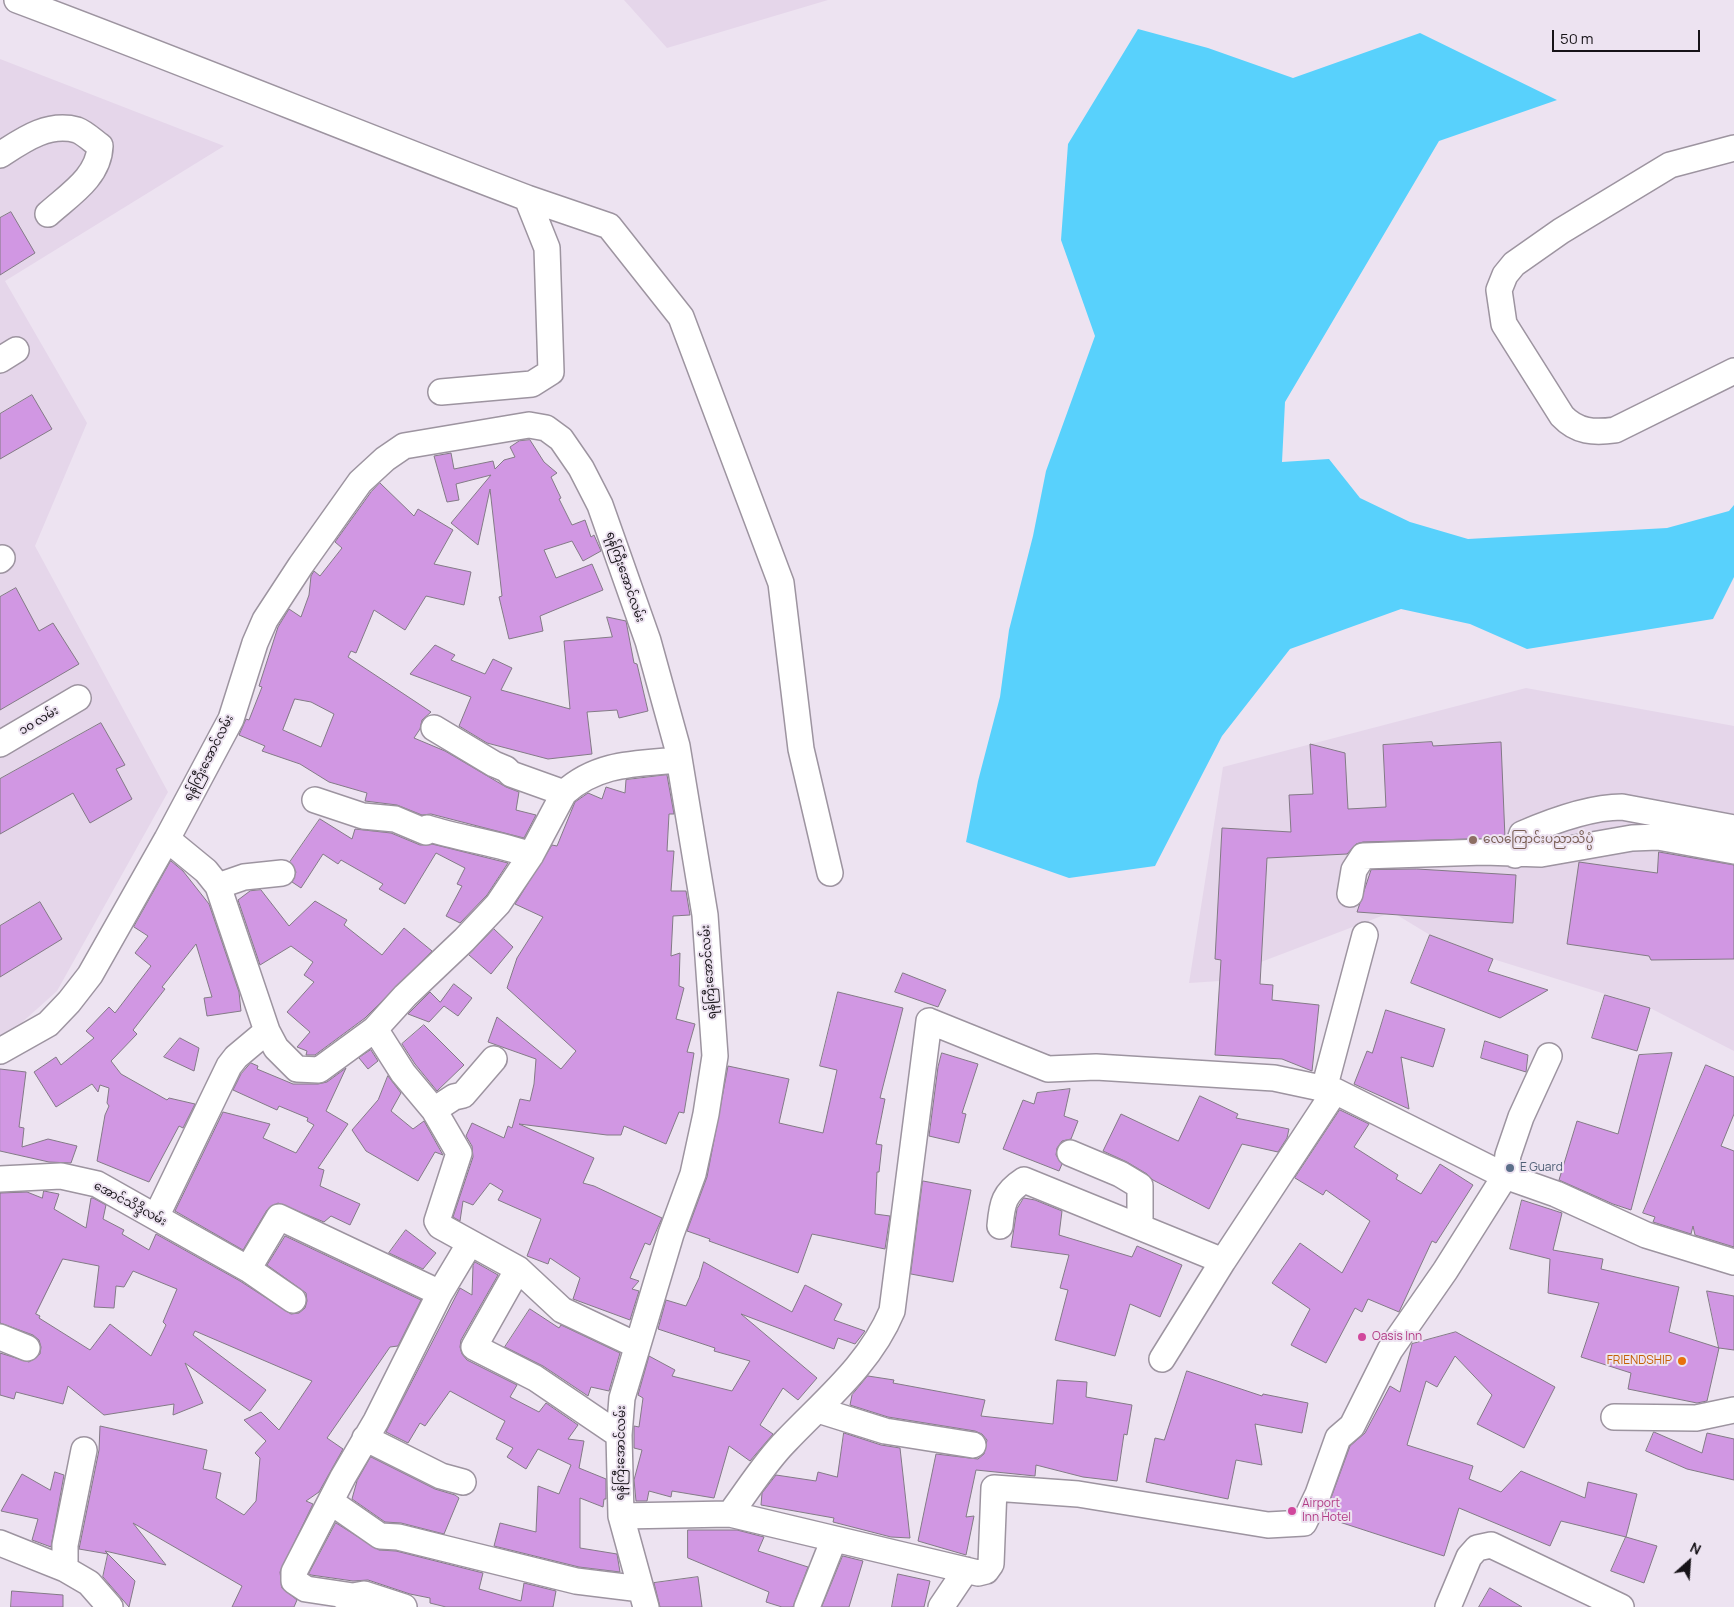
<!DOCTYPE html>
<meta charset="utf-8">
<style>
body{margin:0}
#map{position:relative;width:1734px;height:1607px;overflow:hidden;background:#ede3f1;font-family:Manrope,sans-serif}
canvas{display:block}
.north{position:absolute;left:1664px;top:1537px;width:50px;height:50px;-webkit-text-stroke:4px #ede3f1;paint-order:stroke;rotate:26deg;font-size:14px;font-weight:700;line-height:20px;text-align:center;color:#171318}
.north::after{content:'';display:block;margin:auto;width:18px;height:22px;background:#171318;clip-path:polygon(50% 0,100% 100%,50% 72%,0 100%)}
.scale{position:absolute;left:1552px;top:30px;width:148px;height:22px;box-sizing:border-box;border:2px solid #171318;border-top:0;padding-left:6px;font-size:15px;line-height:18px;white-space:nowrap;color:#171318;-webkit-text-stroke:4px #ede3f1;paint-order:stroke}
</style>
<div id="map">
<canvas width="1734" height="1607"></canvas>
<div class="north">N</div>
<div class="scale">50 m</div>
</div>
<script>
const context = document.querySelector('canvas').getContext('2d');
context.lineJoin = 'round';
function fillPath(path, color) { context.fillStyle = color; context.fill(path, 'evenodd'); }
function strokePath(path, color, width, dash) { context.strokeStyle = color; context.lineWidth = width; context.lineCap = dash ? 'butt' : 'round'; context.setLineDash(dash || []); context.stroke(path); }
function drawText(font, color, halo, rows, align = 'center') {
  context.font = font + ' Manrope,"Noto Sans Myanmar",sans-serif'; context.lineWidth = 4; context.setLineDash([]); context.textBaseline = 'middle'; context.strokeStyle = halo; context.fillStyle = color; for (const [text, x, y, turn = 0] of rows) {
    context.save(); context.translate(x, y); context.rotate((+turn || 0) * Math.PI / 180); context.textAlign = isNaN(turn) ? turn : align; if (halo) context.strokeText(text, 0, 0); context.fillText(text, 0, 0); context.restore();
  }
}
const built = new Path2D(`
 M624,0H828L667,48Z
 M0,59L224,146L5,281L87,423L35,546L168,792L57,991L8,1035L0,1037Z
 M1526,688L1734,726V1051L1650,1008L1493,959L1430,935L1392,912L1261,962L1220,981L1189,983L1223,767Z`);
const water = new Path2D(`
 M1138,29L1208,48L1293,78L1420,33L1557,100L1439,141L1285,402L1282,462L1329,459L1360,498L1410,522L1468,539L1667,528L1729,511L1734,505V577L1713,619L1527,649L1470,624L1401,609L1290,649L1222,736L1155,866L1069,878L966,842L978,781L1000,697L1009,630L1033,536L1046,471L1095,336L1061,240L1068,144Z`);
const building = new Path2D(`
 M11,212L35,253L0,275V218Z
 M32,395L52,429L0,459V414Z
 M530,440L544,462L557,473L551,477L561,498L559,499L572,525L585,520L591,537L594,535L601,551L583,561L572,541L544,550L556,578L592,564L603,590L540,616L543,631L509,639L499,597L502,596L490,489L478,545L451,523L491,475L456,484L459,500L447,502L434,456L451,453L454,469L493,461L495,469L504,460L515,457L510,447L519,441Z
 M380,483L414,516L418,509L453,530L434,564L471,572L464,605L426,596L405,630L374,610L356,653L351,651L348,657L431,712L422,720L420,729L414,738L445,751L506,787L519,792L516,810L536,815L524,838L431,814L422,815L397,805L365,801L367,793L329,782L300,764L262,751L265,746L239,735L246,719L249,720L262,687L259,686L278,627L289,609L301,617L309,595L311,576L314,571L320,576L342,548L335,542L371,492ZM295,699L311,702L334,714L321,747L283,730Z
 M16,588L39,631L53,623L79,664L0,710V597Z
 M607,617L626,621L634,663L637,664L648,711L619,718L617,710L587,712L592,754L548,759L487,743L459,726L471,697L410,674L435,645L455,655L451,660L485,674L493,659L512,668L501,690L570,709L564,641L612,637Z
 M101,723L125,765L116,769L132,799L90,823L73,793L0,834V779Z
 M1432,742L1433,746L1501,742L1505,838L1363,842L1356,844L1347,854L1267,858L1260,984L1273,985L1272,1000L1319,1005L1312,1071L1282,1059L1215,1055L1221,960L1215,959L1222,828L1291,832L1289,795L1313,794L1310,744L1345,753L1348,809L1386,807L1383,745Z
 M667,775L674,814H669L667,851H674L671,891H686L690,915L673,916L671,956L680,953L679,986L684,988L676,1019L695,1024L687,1052L694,1053L684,1113L679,1112L666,1144L624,1126L621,1135H607L519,1124L594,1158L583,1183L594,1186L662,1218L650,1245L645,1243L630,1278L639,1281L632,1289L639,1291L630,1320L573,1299L580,1278L550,1258L548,1264L527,1256L541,1219L498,1200L503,1191L490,1183L473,1205L463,1201L460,1221L453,1217L473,1157L472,1146L466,1136L472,1123L504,1138L508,1126L512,1128L520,1099L530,1101L534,1084L536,1059L488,1042L497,1017L561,1069L576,1051L507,988L517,958L543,917L515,904L552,845L557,846L575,802L588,793L602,799L606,787L625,793L626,780Z
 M320,819L352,839L355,829L391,833L420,845L432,844L508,863L487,895L460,923L446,916L462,886L457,884L465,868L436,853L405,904L379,889L383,884L341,860L338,864L323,854L301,888L292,882L296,872L290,862Z
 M1659,852L1734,865V959L1651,960L1649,956L1567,944L1579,862L1657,873Z
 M171,861L183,871L209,904L239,992L241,1011L207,1016L204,998L212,997L196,944L162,987L165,989L133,1030L137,1034L111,1061L121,1074L167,1100L169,1098L195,1104L183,1128L179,1126L149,1182L97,1161L105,1115L109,1106L107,1103L109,1088L100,1085L98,1092L92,1084L56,1107L34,1072L56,1057L61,1065L94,1038L86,1031L109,1007L115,1013L151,966L135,953L148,936L134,927Z
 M1417,869L1516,875L1513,923L1357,912L1371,870Z
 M261,890L289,926L315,901L347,920L344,925L382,955L404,928L432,951L365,1018L315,1055H306L307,1051L297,1047L310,1032L287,1012L314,982L304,975L313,962L291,946L260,965L238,900L250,891Z
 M40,902L62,939L0,977V926Z
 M494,929L513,947L491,974L469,955Z
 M1430,935L1493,959L1488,971L1548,990L1500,1018L1411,983Z
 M903,973L946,990L938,1007L895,992Z
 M454,984L472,998L458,1016L444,1006L429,1022L408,1014L430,992L440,1002Z
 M838,992L903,1008L880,1098L885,1099L876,1144L882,1145L879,1172H877L875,1214L890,1216L885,1249L812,1234L798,1273L709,1241L710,1239L687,1231L707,1177L728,1066L789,1079L779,1123L823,1133L837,1070L820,1066Z
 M1605,995L1650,1008L1637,1051L1592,1038Z
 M1386,1010L1445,1029L1433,1067L1401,1057L1409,1109L1354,1084L1367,1051L1372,1053Z
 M424,1025L464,1065L437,1091L415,1064L402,1044Z
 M180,1038L199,1048L194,1071L164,1057Z
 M1485,1041L1528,1055L1526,1072L1481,1058Z
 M371,1050L378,1061L368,1069L359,1058Z
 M942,1053L978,1064L962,1113L966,1114L959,1143L929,1136L938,1067Z
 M1672,1053L1631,1210L1613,1204L1559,1180L1577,1121L1618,1134L1639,1055Z
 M251,1063L258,1066L257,1069L293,1084H318L327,1082L346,1068L326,1111L348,1124L318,1168L324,1170L320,1186L360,1204L350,1225L331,1216L324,1222L278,1203L267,1210L243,1250L175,1211L223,1112L270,1124L263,1138L296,1153L314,1125L307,1121L308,1118L279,1106L277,1110L233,1090L241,1074Z
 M1706,1065L1734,1077V1114L1721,1146L1734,1151V1247L1695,1235L1693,1226L1691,1234L1653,1222L1655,1217L1643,1213Z
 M0,1069L26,1072L19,1127L24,1128L22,1147L48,1139L77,1146L71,1163L49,1162L0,1151Z
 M388,1076L401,1093L391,1111L413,1129L424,1121L443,1155L435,1152L418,1181L366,1151L352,1130L378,1100Z
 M1070,1089L1064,1116L1078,1121L1071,1139L1062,1141L1057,1148L1056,1155L1062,1164L1059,1171L1003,1149L1023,1100L1034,1104L1037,1093Z
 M1200,1096L1238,1114L1236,1118L1289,1129L1287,1138L1278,1152L1242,1144L1209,1209L1153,1180L1147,1174L1127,1162L1103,1151L1121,1114L1178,1141Z
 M1340,1110L1369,1124L1354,1147L1398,1175L1396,1179L1421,1194L1440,1164L1473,1185L1436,1243L1432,1241L1399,1312L1368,1299L1362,1312L1355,1308L1326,1363L1291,1345L1310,1309L1272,1283L1300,1243L1342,1273L1370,1221L1326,1190L1323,1195L1295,1178Z
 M923,1181L971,1190L953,1282L911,1274Z
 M44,1191L59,1194L54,1209L86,1228L91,1198H93L106,1205L103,1219L124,1230L122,1234L149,1250L156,1234L240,1281L291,1314L299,1313L305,1308L307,1301L306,1293L267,1265L285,1236L421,1300L398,1346L390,1347L327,1438L343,1449L319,1492L306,1501L313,1504L280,1572L282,1588L297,1600L294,1607H232L242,1586L133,1523L166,1565L105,1551L108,1554L79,1549L99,1450L100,1426L207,1450L203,1469L221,1473L216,1498L244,1515L256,1501L260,1458L255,1453L266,1441L244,1420L261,1412L279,1430L312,1381L195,1331L193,1335L266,1390L250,1411L185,1363L203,1403L173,1415L174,1404L104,1415L68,1386L63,1404L16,1392L14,1399L0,1395V1353L29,1362L40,1354L41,1347L39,1340L33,1335L0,1323V1193L27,1192L42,1198ZM63,1259L99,1266L94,1307L114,1308L116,1286L124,1287L133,1271L177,1289L163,1322L166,1325L151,1356L110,1324L90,1350L39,1318L40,1316L36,1314Z
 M1024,1198L1035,1200L1062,1211L1059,1235L1132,1257L1137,1246L1182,1265L1160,1317L1130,1304L1115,1356L1055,1340L1068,1290L1060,1288L1069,1255L1011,1247L1017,1209Z
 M1522,1200L1562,1213L1553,1250L1603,1259L1601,1269L1679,1287L1669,1332L1719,1348L1707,1401L1697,1403L1628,1389L1631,1373L1581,1357L1599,1303L1548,1293L1550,1259L1510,1249Z
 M406,1230L436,1253L423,1269L389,1253Z
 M475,1262L498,1275L461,1340L460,1347L462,1354L467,1360L517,1385L510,1397L539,1412L546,1403L578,1425L568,1439L584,1441L579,1468L606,1479V1499H604L603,1507L580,1498V1548L617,1554L620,1572L579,1567L494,1546L500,1523L536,1532L538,1486L559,1494L571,1465L538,1449L526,1469L507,1457L513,1448L496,1439L505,1421L450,1391L425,1426L420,1423L408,1443L386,1432L460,1288L472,1295L473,1266Z
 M704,1262L792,1312L805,1285L842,1304L834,1320L865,1331L855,1344L838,1338L834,1349L741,1314L817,1378L798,1400L783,1388L760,1425L773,1434L750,1461L729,1446L714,1498L672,1491L671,1497L649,1491L647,1501H636L634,1480L642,1450L634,1448V1426L639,1427L643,1398L638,1395L649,1356L675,1370L672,1376L732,1391L750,1361L714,1351L715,1348L658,1329L666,1300L686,1306L699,1278Z
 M1707,1291L1734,1296V1350L1719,1348Z
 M530,1309L559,1328L561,1325L620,1353L609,1391L591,1387L588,1396L543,1366L505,1347Z
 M1456,1332L1555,1387L1524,1448L1477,1424L1492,1395L1455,1356L1437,1387L1426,1381L1407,1445L1473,1466L1469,1479L1501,1492L1521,1471L1585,1498L1588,1482L1637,1494L1626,1537L1561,1521L1550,1546L1459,1508L1444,1556L1324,1517L1350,1446L1365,1433L1390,1386L1400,1392L1412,1344Z
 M1187,1371L1262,1396L1263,1394L1308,1403L1302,1433L1255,1424L1262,1465L1236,1460L1228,1499L1146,1482L1155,1438L1164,1440Z
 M868,1376L894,1380L893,1383L985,1400L981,1416L1053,1424L1057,1380L1087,1382L1086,1397L1132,1405L1127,1435L1124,1434L1117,1481L1083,1477L1036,1465L1035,1476L976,1470L966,1517L974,1516L966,1555L918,1541L936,1454L978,1459L984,1454L987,1440L982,1434L975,1431L888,1417L850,1405L852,1395Z
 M1654,1432L1702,1453L1707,1433L1734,1439V1480L1687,1469L1646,1451Z
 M844,1433L881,1445L900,1448L910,1538L891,1537L833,1522L834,1518L761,1505L762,1493L776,1475L816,1481L818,1472L837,1477Z
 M371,1457L435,1489L455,1495L459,1498L444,1534L401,1523L385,1522L352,1499L357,1481Z
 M55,1472L64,1475L51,1547L32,1540L38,1519L1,1511L22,1474L50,1490Z
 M336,1523L379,1550L396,1551L483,1573L479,1589L521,1601L524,1583L556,1591L553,1607H446L430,1603V1598L410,1594L368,1580L353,1581L311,1575L309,1574Z
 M688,1530H737L764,1537L758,1551L808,1567L793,1607H782L766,1602L769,1592L688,1558Z
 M1626,1537L1657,1546L1644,1583L1611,1571Z
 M108,1554L135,1581L129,1607L103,1577Z
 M843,1556L863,1561L849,1607H822Z
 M898,1574L930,1581L924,1607H892Z
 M698,1577L702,1607H660L654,1583Z
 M1490,1588L1522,1607H1479Z
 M12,1591L63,1595V1607H11Z`);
const minor = new Path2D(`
 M17,0C188,64 356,133 527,198L547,248L551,372L532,384L441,392
 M1734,148L1670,165L1561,231L1514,264L1505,275L1499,290L1504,324L1562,416C1577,432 1594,433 1615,430L1734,371
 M0,155C23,140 48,122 77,130C85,133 93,141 100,146C99,177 69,195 48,214
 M527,198L609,226L681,317L781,583L801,749L830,873
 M0,360L16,350
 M0,560L2,558
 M434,728L494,764L506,769L511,774L564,793
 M0,744L78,698
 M315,800L363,816L395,819L426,832L427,828C462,839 497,843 531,855
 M1515,855L1522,834C1552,821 1589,807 1622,807L1734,828
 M218,886L244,877L282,873
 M1350,894L1354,870L1363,856L1484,852L1541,854L1632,838L1658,837L1734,851
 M375,1029L403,1073L434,1110L459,1153L437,1221L440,1226L518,1269L562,1310L636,1345
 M267,1031L276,1048L297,1069L319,1070L375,1029L405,996L464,940L498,904L531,855L564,793C598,762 637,764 679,760
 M0,1051L48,1024L69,1002L90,975L167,839L231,719L255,643L265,620L301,565L360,482L385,459L404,446L529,425L546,428L561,439L581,468L600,505L648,641L677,746L705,915L715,1056L706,1114L693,1174L671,1234L622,1398L619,1435L621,1516L646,1607
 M1324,1089L1365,935
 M434,1110L454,1097L463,1095L494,1059
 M1070,1153L1120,1174L1140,1186V1226
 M0,1179L61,1176L97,1184L248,1269L293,1300
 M156,1217L229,1066L236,1057L267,1031L218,886L206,871L167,839
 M1000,1226C1002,1203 1004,1193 1024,1180L1223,1261
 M248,1269L279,1217L440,1293
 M518,1269L474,1347L535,1378L619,1435
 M0,1337L27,1348
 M1162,1359L1223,1261L1335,1091
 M818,1410L885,1431L973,1445
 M1614,1417L1696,1418L1734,1410
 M365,1438L441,1476L463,1482
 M331,1502L380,1536L398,1537L576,1581L641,1589
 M730,1514C748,1490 765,1462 786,1441C824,1401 870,1364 892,1311L929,1021L1048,1069L1096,1067L1274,1078L1335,1091L1505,1176L1556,1194L1646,1235L1734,1262
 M621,1516L730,1514L978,1573L986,1571L991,1564L994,1488L1078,1494L1268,1525L1304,1523L1318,1494L1338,1438L1352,1426L1390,1350L1445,1271L1505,1176L1508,1155L1521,1117L1549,1056
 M0,1543L65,1569L89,1583L110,1607
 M65,1569V1545L84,1450
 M353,1596L364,1594L404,1607
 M348,1607L353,1596L306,1589L294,1581V1572L343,1477L376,1421L440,1293L470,1243
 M807,1607L834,1539
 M941,1607L966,1570
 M1448,1607L1469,1557L1477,1548L1491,1545L1621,1607`);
const markers = [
 [1473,840,5,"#8d6e63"],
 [1510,1168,5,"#5c6f8a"],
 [1362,1337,5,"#d1479c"],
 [1682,1361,5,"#e8710a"],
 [1292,1511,5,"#d1479c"]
];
const streetNames = [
 ["ရန်ကြီးအောင်လမ်း",625,577,71],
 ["၁၀ လမ်း",39,721,-31],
 ["ရန်ကြီးအောင်လမ်း",209,758,-63],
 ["ရန်ကြီးအောင်လမ်း",709,972,-94],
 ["အောင်သိဒ္ဒိလမ်း",130,1204,28],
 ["ရန်ကြီးအောင်လမ်း",621,1453,-89]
];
const educationNames = [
 ["လေကြောင်းပညာသိပ္ပံ",1483,840]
];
const serviceNames = [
 ["E Guard",1520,1168]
];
const hotelNames = [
 ["Oasis Inn",1372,1337],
 ["Airport",1302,1504],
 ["Inn Hotel",1302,1518]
];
const foodNames = [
 ["FRIENDSHIP",1672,1361]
];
fillPath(built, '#e5d6ea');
fillPath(water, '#58d1fc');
fillPath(building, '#d197e3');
strokePath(building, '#837a86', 1);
strokePath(minor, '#9d94a0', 28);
strokePath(minor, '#fff', 25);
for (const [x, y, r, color] of markers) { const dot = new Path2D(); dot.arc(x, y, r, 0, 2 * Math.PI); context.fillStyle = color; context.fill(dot); strokePath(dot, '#ede3f1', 2); }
drawText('12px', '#171318', '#ede3f1', streetNames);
drawText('12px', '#785e54', '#ede3f1', educationNames, 'left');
drawText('12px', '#4e5e75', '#ede3f1', serviceNames, 'left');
drawText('12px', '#b23c85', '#ede3f1', hotelNames, 'left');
drawText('12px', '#c56008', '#ede3f1', foodNames, 'right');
</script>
